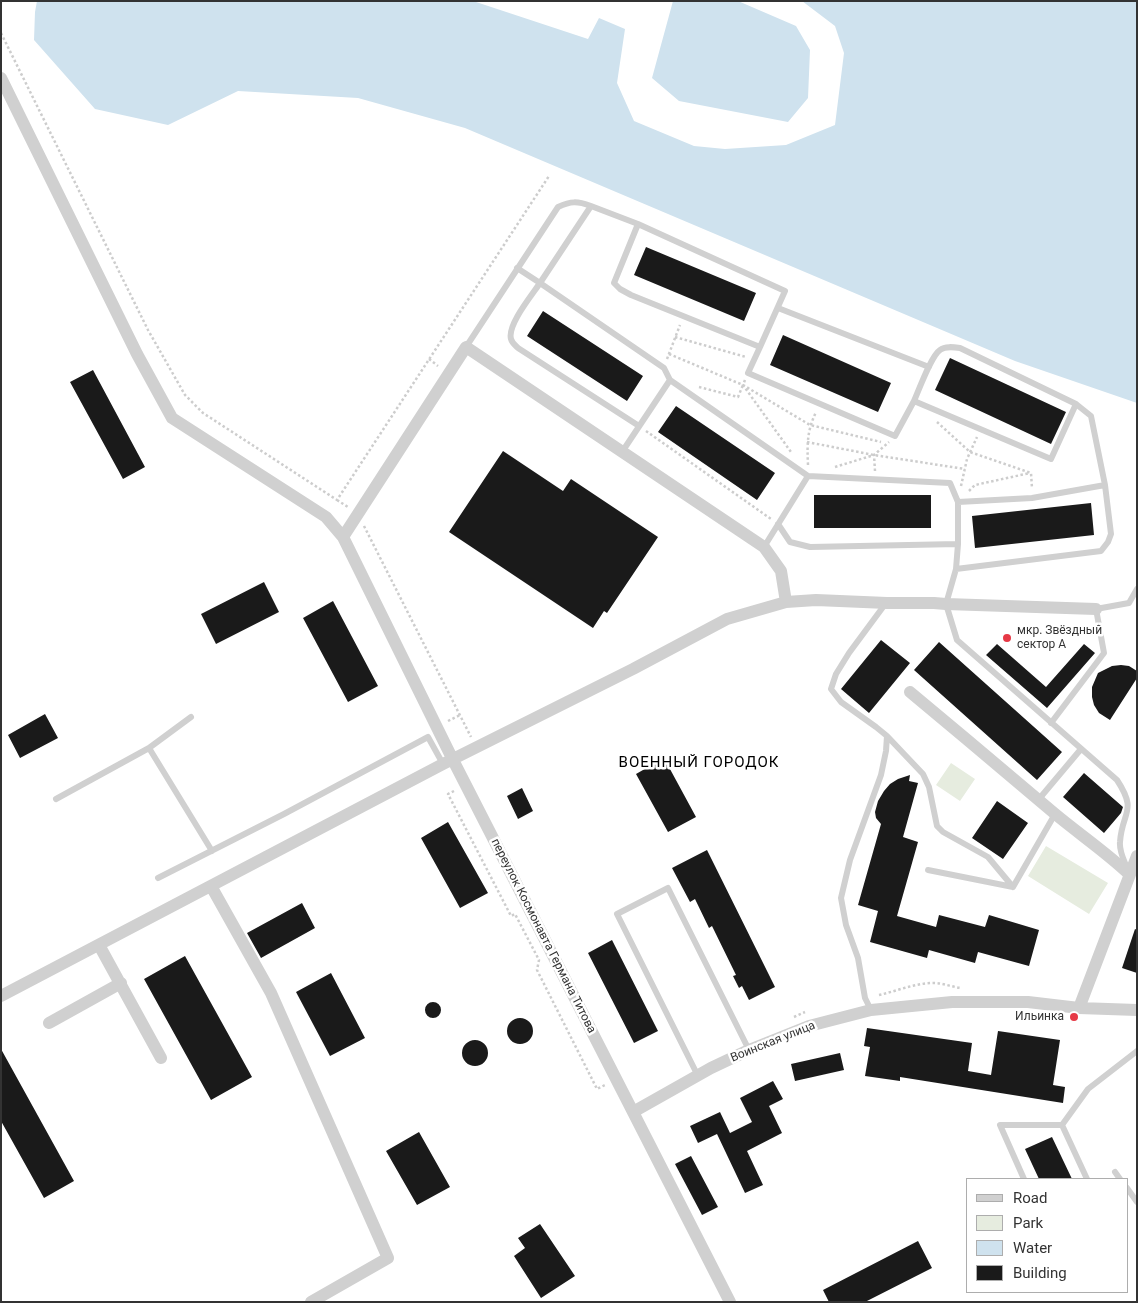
<!DOCTYPE html>
<meta charset="utf-8">
<style>
body{margin:0}
#map{position:relative;width:1138px;height:1303px;overflow:hidden;background:#fff;font-family:Roboto,sans-serif}
canvas{display:block}
.frame{position:absolute;inset:0;border:2px solid #333;pointer-events:none}
.legend{position:absolute;left:966px;top:1178px;width:162px;height:115px;box-sizing:border-box;background:#fff;border:1px solid #adadad;margin:0;padding:6px 9px;list-style:none;font-size:15px;color:#333}
.legend li{display:flex;align-items:center;gap:10px;height:25px}
.legend b{width:25px;border:1px solid #adadad}
</style>
<div id="map">
<canvas width="1138" height="1303"></canvas>
<div class="frame"></div>
<ul class="legend">
<li><b style="height:6px;background:#d0d0d0"></b>Road</li>
<li><b style="height:14px;background:#e6ecdf"></b>Park</li>
<li><b style="height:14px;background:#cfe2ee"></b>Water</li>
<li><b style="height:14px;background:#1a1a1a"></b>Building</li>
</ul>
</div>
<script>
const context = document.querySelector('canvas').getContext('2d');
context.lineJoin = 'round';
function fillPath(path, color) { context.fillStyle = color; context.fill(path, 'evenodd'); }
function strokePath(path, color, width, dash) { context.strokeStyle = color; context.lineWidth = width; context.lineCap = dash ? 'butt' : 'round'; context.setLineDash(dash || []); context.stroke(path); }
function drawText(font, color, halo, rows, align = 'center') {
  context.font = font + ' Roboto,sans-serif'; context.lineWidth = 5; context.setLineDash([]); context.textBaseline = 'middle'; context.strokeStyle = halo; context.fillStyle = color; for (const [text, x, y, turn = 0] of rows) {
    context.save(); context.translate(x, y); context.rotate((+turn || 0) * Math.PI / 180); context.textAlign = isNaN(turn) ? turn : align; if (halo) context.strokeText(text, 0, 0); context.fillText(text, 0, 0); context.restore();
  }
}
const green = new Path2D(`
 M951,763L975,779L960,801L936,785Z
 M1046,846L1108,883L1089,914L1028,876Z`);
const water = new Path2D(`
 M37,1H473L588,39L599,18L625,29L617,83L634,121L694,146L725,149L786,145L835,125L844,53L835,26L802,1H1137V403L1015,361L465,128L358,98L238,91L168,125L95,109L34,40L35,12Z
 M673,1H738L796,26L810,50L808,98L788,122L679,101L652,78Z`);
const building = new Path2D(`
 M646,247L756,293L744,321L634,275Z
 M543,311L643,376L627,401L527,336Z
 M783,335L891,383L878,412L770,365Z
 M950,358L1066,412L1051,444L935,390Z
 M93,370L145,467L123,479L70,382Z
 M676,406L775,473L757,500L658,432Z
 M503,451L563,491L571,479L658,537L607,613L604,611L593,628L449,532Z
 M814,495H931V528H814Z
 M1091,503L1094,535L975,548L972,516Z
 M264,582L279,612L216,644L201,614Z
 M333,601L378,686L348,702L303,618Z
 M881,640L910,663L869,713L841,689Z
 M939,642L1062,752L1037,780L914,670Z
 M997,644L1046,687L1084,644L1095,653L1047,708L986,655Z
 M1121,665L1129,666L1137,671V678L1110,720L1099,713L1094,705L1092,697V687L1098,673L1112,666Z
 M45,714L58,738L20,758L8,735Z
 M664,758L696,817L668,832L636,774Z
 M1084,773L1123,807L1121,813L1104,833L1063,797Z
 M910,775L909,781L918,783L903,837L918,842L897,916L936,927L939,915L985,927L989,915L1039,930L1029,966L978,952L975,963L929,950L927,958L870,942L878,911L858,905L881,824L876,818L875,812L878,801L884,791L890,784L898,779Z
 M522,788L533,811L518,819L507,796Z
 M997,801L1028,823L1003,859L972,838Z
 M448,822L488,893L460,908L421,838Z
 M707,850L775,987L749,1000L742,986L739,988L733,976L736,975L712,926L709,928L695,899L690,902L672,868Z
 M302,903L315,928L261,958L247,933Z
 M1135,929L1137,930V973L1122,968Z
 M612,940L658,1031L634,1043L588,953Z
 M185,956L252,1077L211,1100L144,979Z
 M331,973L365,1038L330,1056L296,992Z
 M425 1010a8 8 0 1 1 16 0a8 8 0 1 1-16 0Z
 M507 1031a13 13 0 1 1 26 0a13 13 0 1 1-26 0Z
 M867,1028L972,1043L968,1071L991,1075L998,1031L1060,1040L1053,1085L1065,1087L1063,1103L900,1077V1081L865,1076L870,1047L864,1046Z
 M462 1053a13 13 0 1 1 26 0a13 13 0 1 1-26 0Z
 M1,1049L74,1181L44,1198L1,1121Z
 M840,1053L844,1070L795,1081L791,1064Z
 M773,1081L783,1099L769,1106L782,1133L747,1151L763,1185L745,1193L717,1134L698,1143L690,1126L720,1112L730,1133L752,1122L740,1098Z
 M419,1132L450,1187L417,1205L386,1151Z
 M1052,1137L1072,1179H1039L1025,1149Z
 M691,1156L718,1207L702,1215L675,1164Z
 M540,1224L575,1276L541,1298L514,1256L525,1248L518,1238Z
 M918,1241L932,1268L865,1302H829L823,1290Z`);
const path = new Path2D(`
 M1,33L148,330L185,395L203,413L337,500L549,176
 M675,337L746,357
 M669,354L743,385L810,425L881,442
 M429,359L438,366
 M667,359L680,325
 M745,380L743,385L791,452
 M699,387L738,397L743,385
 M937,422L970,452L1031,473L1032,488
 M646,431L771,519
 M807,442L874,455L965,469
 M808,465C807,444 807,431 816,412
 M835,467L874,455
 M875,471L874,455L889,442
 M961,486L967,459L977,437
 M969,491L975,485L1030,473
 M337,500L348,507
 M364,526L471,737
 M448,721L460,715
 M454,791L448,794L511,916L515,914L539,960L537,970L597,1089L605,1085
 M879,995C897,991 915,983 934,983C943,983 952,987 961,988
 M794,1017L805,1012`);
const service = new Path2D(`
 M638,224L785,291L760,347
 M517,268L540,283C532,295 507,325 511,339C512,343 515,345 518,348L639,426
 M778,308L929,367
 M466,347L558,207C571,201 577,201 591,206
 M670,380L664,368L540,283L591,206L638,224L614,283L620,289L631,295L760,347L748,373L895,436L914,401L1051,459L1076,404L1091,416L1105,485L1032,498L958,502
 M914,401C919,390 931,356 940,350C945,346 953,347 960,348L1076,404
 M622,452L670,380L808,476
 M778,524L790,542L810,547L958,544
 M764,547L808,476L950,483L958,502V544L956,569L946,604L957,640L1117,780C1138,812 1122,811 1120,842C1119,851 1124,860 1127,868
 M956,569L1101,551L1108,542L1111,534L1105,485
 M886,603L849,653L836,674L831,689L841,702L876,727L887,736
 M1051,723L1104,653L1096,609L1129,603L1137,589
 M149,748L212,851
 M56,799L149,748L191,717
 M1039,799L1081,749
 M928,870L1013,887L1055,814
 M158,878L284,814L428,737L443,764
 M871,1010L865,998L858,958L846,925L841,898L850,860L881,775L886,751L887,736L923,774L929,787L937,826L943,832L988,857L1013,887
 M698,1076L617,914L668,888L749,1050
 M1062,1125L1088,1089L1137,1051
 M1062,1125L1087,1179
 M1115,1172L1120,1179
 M1024,1179L1000,1125H1062
 M1127,1188L1137,1202`);
const minor = new Path2D(`
 M1,78L137,354L172,418L326,517L343,537L453,760L633,1112
 M343,537L466,347L764,547L781,571L786,602
 M910,692C958,732 1007,773 1054,813C1079,834 1106,852 1129,874
 M211,886L271,993L388,1258L311,1302
 M99,945L161,1058
 M1,996L443,764L633,669L727,619L786,602L816,600L887,603H934L946,604L1096,609
 M1079,1008L1137,856
 M49,1023L121,983
 M730,1302L633,1112L711,1068L749,1050L809,1026L871,1010L952,1002H1028L1079,1008L1137,1010`);
const markers = [
 [1007,638,5,"#e63946"],
 [1074,1017,5,"#e63946"]
];
const poiNames = [
 ["мкр. Звёздный",1017,631],
 ["сектор А",1017,645],
 ["Ильинка",1064,1017,"right"]
];
const streetNames = [
 ["переулок Космонавта Германа Титова",543,936,63],
 ["Воинская улица",773,1042,-22]
];
const quarterNames = [
 ["ВОЕННЫЙ ГОРОДОК",699,763]
];
fillPath(green, '#e6ecdf');
fillPath(water, '#cfe2ee');
fillPath(building, '#1a1a1a');
strokePath(path, '#cdcdcd', 2.5, [2.5, 2.5]);
strokePath(service, '#d0d0d0', 6);
strokePath(minor, '#d0d0d0', 12);
for (const [x, y, r, color] of markers) { const dot = new Path2D(); dot.arc(x, y, r, 0, 2 * Math.PI); context.fillStyle = color; context.fill(dot); strokePath(dot, '#fff', 2); }
drawText('12px', '#333', '#fff', poiNames, 'left');
drawText('12px', '#333', '#fff', streetNames);
context.letterSpacing = '1px';
drawText('15px', '#000', '#fff', quarterNames);
context.letterSpacing = '0px';
</script>
